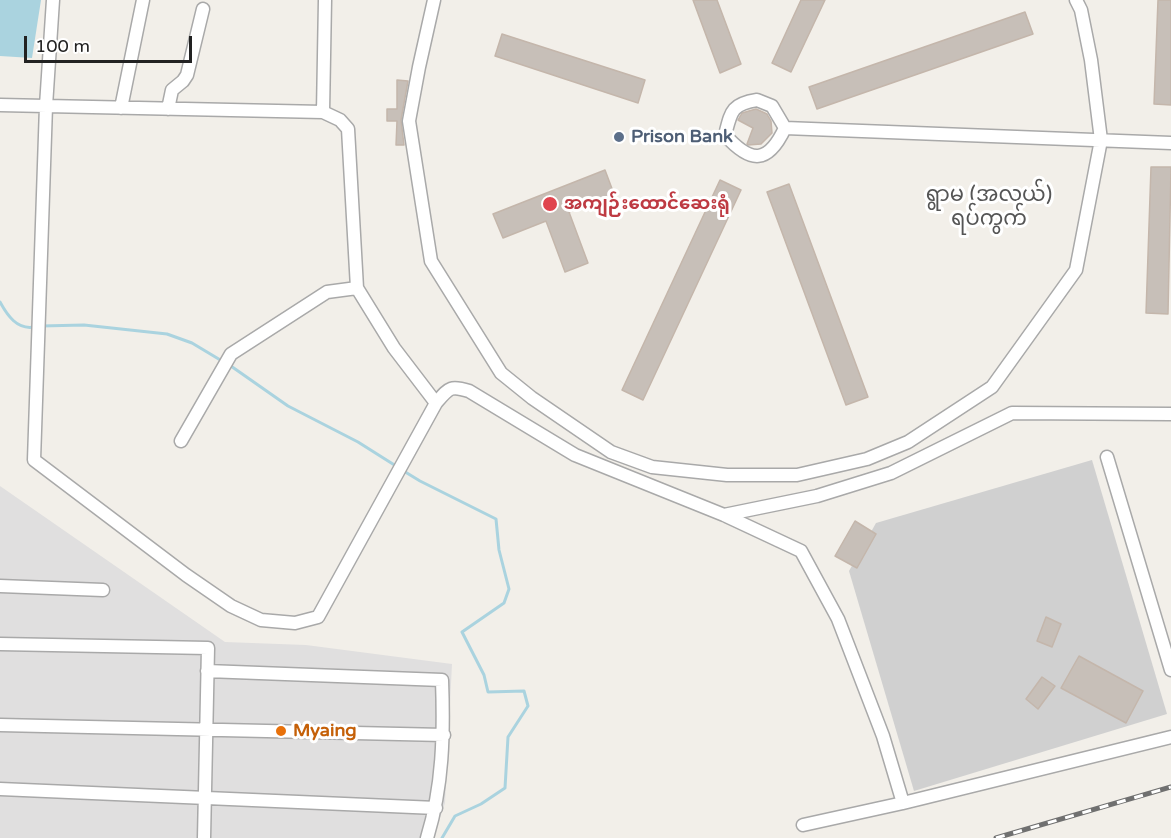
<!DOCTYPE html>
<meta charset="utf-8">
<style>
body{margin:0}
#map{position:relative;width:1171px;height:838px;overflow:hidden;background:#f2efe9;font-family:"Varela Round",sans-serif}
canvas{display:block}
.scale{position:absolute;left:24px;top:36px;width:168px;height:27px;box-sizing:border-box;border:3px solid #222;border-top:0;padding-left:8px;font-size:18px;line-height:21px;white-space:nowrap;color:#222;-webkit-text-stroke:4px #fff;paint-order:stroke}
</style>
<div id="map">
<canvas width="1171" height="838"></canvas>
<div class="scale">100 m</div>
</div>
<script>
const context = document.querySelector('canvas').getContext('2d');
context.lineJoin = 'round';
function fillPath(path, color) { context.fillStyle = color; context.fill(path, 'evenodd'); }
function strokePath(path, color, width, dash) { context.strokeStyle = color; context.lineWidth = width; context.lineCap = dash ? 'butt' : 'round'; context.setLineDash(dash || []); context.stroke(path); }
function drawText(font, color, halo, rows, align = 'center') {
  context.font = font + ' "Varela Round","Noto Sans Myanmar",sans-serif'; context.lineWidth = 6; context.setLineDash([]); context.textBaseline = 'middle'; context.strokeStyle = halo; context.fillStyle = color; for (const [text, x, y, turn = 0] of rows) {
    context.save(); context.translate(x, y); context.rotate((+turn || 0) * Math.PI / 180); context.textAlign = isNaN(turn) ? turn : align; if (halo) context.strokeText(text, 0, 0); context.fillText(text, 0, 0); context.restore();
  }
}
const residential = new Path2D(`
 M0,486L225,642L306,645L452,664L445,803L433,838H0Z`);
const religious = new Path2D(`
 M1092,460L1167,714L914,791L849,571L876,523Z`);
const water = new Path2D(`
 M0,0H41L32,58L0,56Z`);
const stream = new Path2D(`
 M0,302C7,315 17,330 34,327
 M41,326L84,325L167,334L192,343L222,361
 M228,364L288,406L358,442L396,466
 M402,470L420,481L496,519L499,550L509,589L504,603L462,632L484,675L488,692L524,691L528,706L508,737L505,788L481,804L455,816L442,838`);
const building = new Path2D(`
 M693,0H717L741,64L720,73Z
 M801,0H825L791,72L772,63Z
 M1158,0H1171V105L1154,104Z
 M1025,12L1033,34L817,109L809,87Z
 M502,34L645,80L638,103L495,56Z
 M397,80L408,81L401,120L404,145H396L397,121H387V109H397Z
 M756,109L767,114L771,121L772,133L761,144L748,145L747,144L753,128L738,120L742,113Z
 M1151,167H1171L1168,314L1146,313Z
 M605,170L614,194L569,212L588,263L565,272L546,221L503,238L493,214Z
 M720,180L741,190L643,400L622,390Z
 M789,184L868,397L846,405L767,192Z
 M855,521L876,534L857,568L835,556Z
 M1046,617L1061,624L1052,647L1037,641Z
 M1079,656L1143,691L1126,723L1061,688Z
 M1042,677L1055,686L1038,709L1026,699Z`);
const minor = new Path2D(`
 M53,0L46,106L34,460L186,575L231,606L261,620L295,623L318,617L436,403C449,388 450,385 469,391L575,455L724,515L801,551L838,619L883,736L903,803L803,825
 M434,0L419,67L409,121L431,261L501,373L532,398L611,452L652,467L727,475H797L867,459L908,442L992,387L1076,270L1101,140L1091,60L1081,10L1076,0
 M757,100L772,106L785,128C768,164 751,164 725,135C731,112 731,104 757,100Z
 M0,105L323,112L340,120L348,129L357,288L394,348L436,403
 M121,108L143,0
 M168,109L172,90L183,81L187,75L203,9
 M323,112L325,0
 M785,128L1171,143
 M181,441L231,354L327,292L357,288
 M1107,457L1171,670
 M724,515L817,496L891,473L1012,413L1171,414
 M0,586L103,590
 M0,644L208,648L204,838
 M207,671L442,680C444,734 443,786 427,838
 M0,725L444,735
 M0,789L436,808
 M903,803L1171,737`);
const rail = new Path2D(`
 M996,838L1171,787`);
const markers = [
 [619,137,6,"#5c6f8a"],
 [550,204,8,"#e0444e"],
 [281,731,6,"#e8710a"]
];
const serviceNames = [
 ["Prison Bank",631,137]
];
const healthNames = [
 ["အကျဉ်းထောင်ဆေးရုံ",564,204]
];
const foodNames = [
 ["Myaing",293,731]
];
const quarterNames = [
 ["ရွာမ (အလယ်)",989,195],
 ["ရပ်ကွက်",989,219]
];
fillPath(residential, '#e0dfdf');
fillPath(religious, '#d0d0d0');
fillPath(water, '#aad3df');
strokePath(stream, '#aad3df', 3);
fillPath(building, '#c7bfb8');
strokePath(building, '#c4b6ab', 1.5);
strokePath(minor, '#a9a9a9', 15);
strokePath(minor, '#fff', 12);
strokePath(rail, '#707070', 5);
strokePath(rail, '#fff', 3, [9]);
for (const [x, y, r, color] of markers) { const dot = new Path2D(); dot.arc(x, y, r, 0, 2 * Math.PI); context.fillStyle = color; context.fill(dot); strokePath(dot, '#fff', 2); }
drawText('bold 18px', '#4e5e75', '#fff', serviceNames, 'left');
drawText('bold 18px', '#be3a42', '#fff', healthNames, 'left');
drawText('bold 18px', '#c56008', '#fff', foodNames, 'left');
drawText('21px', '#555', '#fff', quarterNames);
</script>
